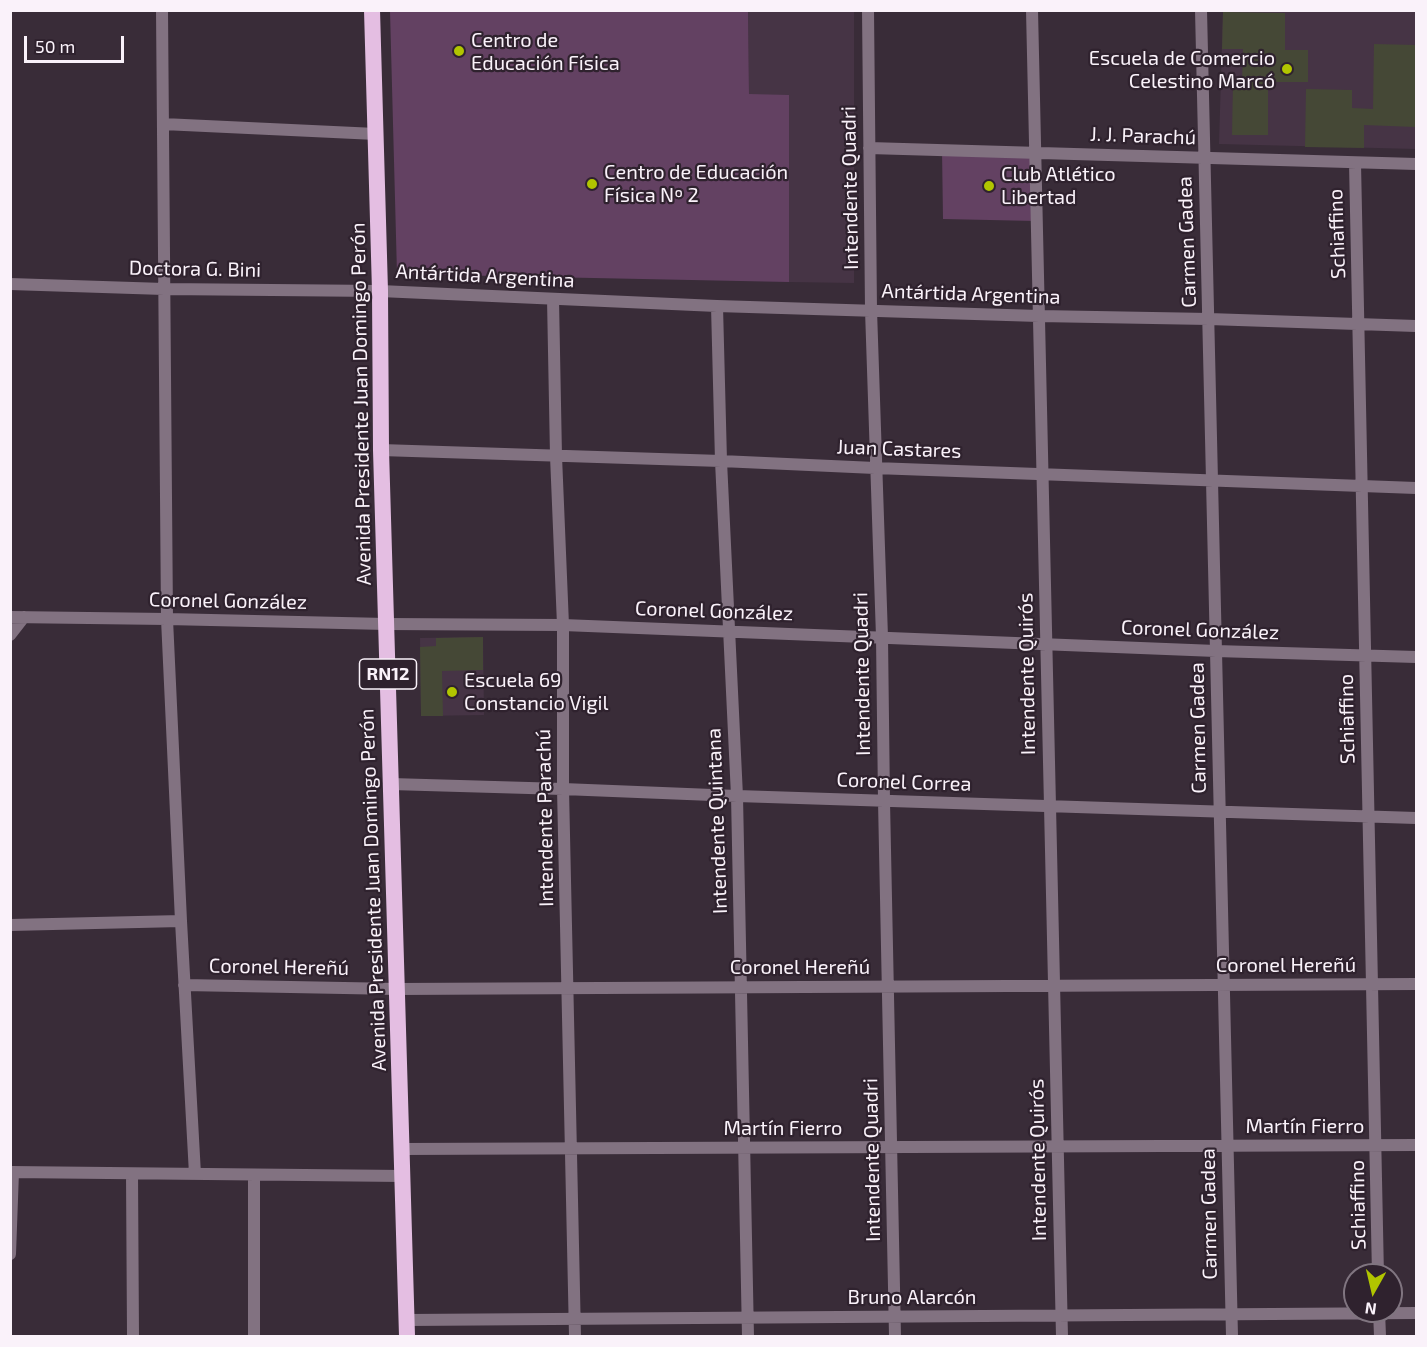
<!DOCTYPE html>
<meta charset="utf-8">
<style>
body{margin:0}
#map{position:relative;width:1427px;height:1347px;overflow:hidden;background:#392c38;font-family:"Exo 2",sans-serif}
canvas{display:block}
.frame{position:absolute;inset:0;border:12px solid #faf2fa;pointer-events:none}
.north{position:absolute;left:1343px;top:1263px;width:60px;height:60px;box-sizing:border-box;background:#2f222e;border:2px solid #807580;border-radius:50%;rotate:188deg;font-size:16px;font-weight:700;line-height:24px;text-align:center;color:#faf2fa}
.north::after{content:'';display:block;margin:auto;width:21px;height:27px;background:#b1c500;clip-path:polygon(50% 0,100% 100%,50% 72%,0 100%)}
.scale{position:absolute;left:24px;top:36px;width:100px;height:27px;box-sizing:border-box;border:3px solid #faf2fa;border-top:0;padding-left:8px;font-size:18px;line-height:21px;white-space:nowrap;color:#faf2fa;-webkit-text-stroke:4px #2f222e;paint-order:stroke}
</style>
<div id="map">
<canvas width="1427" height="1347"></canvas>
<div class="frame"></div>
<div class="north">N</div>
<div class="scale">50 m</div>
</div>
<script>
const context = document.querySelector('canvas').getContext('2d');
context.lineJoin = 'round';
function fillPath(path, color) { context.fillStyle = color; context.fill(path, 'evenodd'); }
function strokePath(path, color, width, dash) { context.strokeStyle = color; context.lineWidth = width; context.lineCap = dash ? 'butt' : 'round'; context.setLineDash(dash || []); context.stroke(path); }
function drawText(font, color, halo, rows, align = 'center') {
  context.font = font + ' "Exo 2",sans-serif'; context.lineWidth = 4.5; context.setLineDash([]); context.textBaseline = 'middle'; context.strokeStyle = halo; context.fillStyle = color; for (const [text, x, y, turn = 0] of rows) {
    context.save(); context.translate(x, y); context.rotate((+turn || 0) * Math.PI / 180); context.textAlign = isNaN(turn) ? turn : align; if (halo) context.strokeText(text, 0, 0); context.fillText(text, 0, 0); context.restore();
  }
}
const built = new Path2D(`
 M748,11H854V283L789,282V95H749Z
 M1223,11H1416V149L1219,144Z
 M483,637L484,715L421,716L420,638Z`);
const green = new Path2D(`
 M390,11H748L749,94L789,95V282L397,274Z
 M942,150L1035,153L1036,221L943,219Z`);
const building = new Path2D(`
 M1223,12L1285,13V50H1308V82H1268V135H1232L1233,82H1242L1243,49H1222Z
 M1374,44L1416,45V127L1364,125V148L1305,147L1306,89L1352,90V108L1373,109Z
 M483,637V670L442,671L443,716H421L420,647L436,646V638Z`);
const minor = new Path2D(`
 M162,10L167,619L181,921L195,1174
 M868,10L871,310L882,637L884,801L895,1336
 M1032,10L1062,1336
 M1201,10L1232,1336
 M163,124L376,134
 M869,148L1416,164
 M1355,163L1378,1275
 M10,284L164,289L380,291L717,306L1039,316L1209,319L1416,326
 M553,299L556,456L563,625V789L575,1336
 M717,306L721,461L737,796L748,1336
 M381,450L721,461L875,468L1416,488
 M10,617L167,619L386,624L563,625L1216,651L1416,657
 M10,635L24,617
 M391,784L563,789L737,796L1416,818
 M10,925L181,921
 M184,985L397,989L1416,984
 M402,1149L1416,1145
 M10,1172L403,1176
 M132,1174L133,1336
 M10,1254L13,1172
 M1379,1311L1380,1336
 M407,1320L1416,1313
 M254,1336V1175`);
const trunk = new Path2D(`
 M372,10L380,291L381,450L407,1336`);
const markers = [
 [459,51,6,"#b1c500"],
 [1287,69,6,"#b1c500"],
 [592,184,6,"#b1c500"],
 [989,186,6,"#b1c500"],
 [452,692,6,"#b1c500"]
];
const shields = [
 [388,674,57]
];
const shieldNames = [
 ["RN12",388,674]
];
const poiNames = [
 ["Centro de",471,40],
 ["Educación Física",471,63],
 ["Escuela de Comercio",1275,58,"right"],
 ["Celestino Marcó",1275,81,"right"],
 ["Centro de Educación",604,172],
 ["Física Nº 2",604,195],
 ["Club Atlético",1001,174],
 ["Libertad",1001,197],
 ["Escuela 69",464,680],
 ["Constancio Vigil",464,703]
];
const streetNames = [
 ["J. J. Parachú",1143,136,2],
 ["Intendente Quadri",850,188,-91],
 ["Schiaffino",1337,234,-92],
 ["Carmen Gadea",1187,242,-92],
 ["Doctora G. Bini",195,269,1],
 ["Antártida Argentina",485,276,3],
 ["Antártida Argentina",971,294,2],
 ["Avenida Presidente Juan Domingo Perón",361,404,-91],
 ["Juan Castares",899,449,2],
 ["Coronel González",228,601,1],
 ["Coronel González",714,611,2],
 ["Coronel González",1200,630,2],
 ["Intendente Quadri",862,674,-91],
 ["Intendente Quirós",1027,674,-91],
 ["Schiaffino",1347,719,-91],
 ["Carmen Gadea",1198,728,-91],
 ["Coronel Correa",904,782,2],
 ["Intendente Parachú",545,818,-91],
 ["Intendente Quintana",717,821,-92],
 ["Avenida Presidente Juan Domingo Perón",373,890,-92],
 ["Coronel Hereñú",1286,965],
 ["Coronel Hereñú",279,967,1],
 ["Coronel Hereñú",800,967],
 ["Martín Fierro",1305,1126],
 ["Martín Fierro",783,1128],
 ["Intendente Quadri",872,1160,-91],
 ["Intendente Quirós",1038,1160,-91],
 ["Schiaffino",1358,1205,-91],
 ["Carmen Gadea",1209,1214,-91],
 ["Bruno Alarcón",912,1297]
];
fillPath(built, '#463445');
fillPath(green, '#634162');
fillPath(building, '#454836');
strokePath(minor, '#827281', 12);
strokePath(trunk, '#e4bee2', 16);
for (const [x, y, r, color] of markers) { const dot = new Path2D(); dot.arc(x, y, r, 0, 2 * Math.PI); context.fillStyle = color; context.fill(dot); strokePath(dot, '#2f222e', 2); }
for (const [x, y, w] of shields) { const box = new Path2D(); box.roundRect(x - w / 2, y - 15, w, 30, 4.5); context.fillStyle = '#2f222e'; context.fill(box); strokePath(box, '#faf2fa', 1.5); }
drawText('bold 18px', '#faf2fa', null, shieldNames);
drawText('20px', '#faf2fa', '#2f222e', poiNames, 'left');
drawText('20px', '#faf2fa', '#2f222e', streetNames);
</script>
